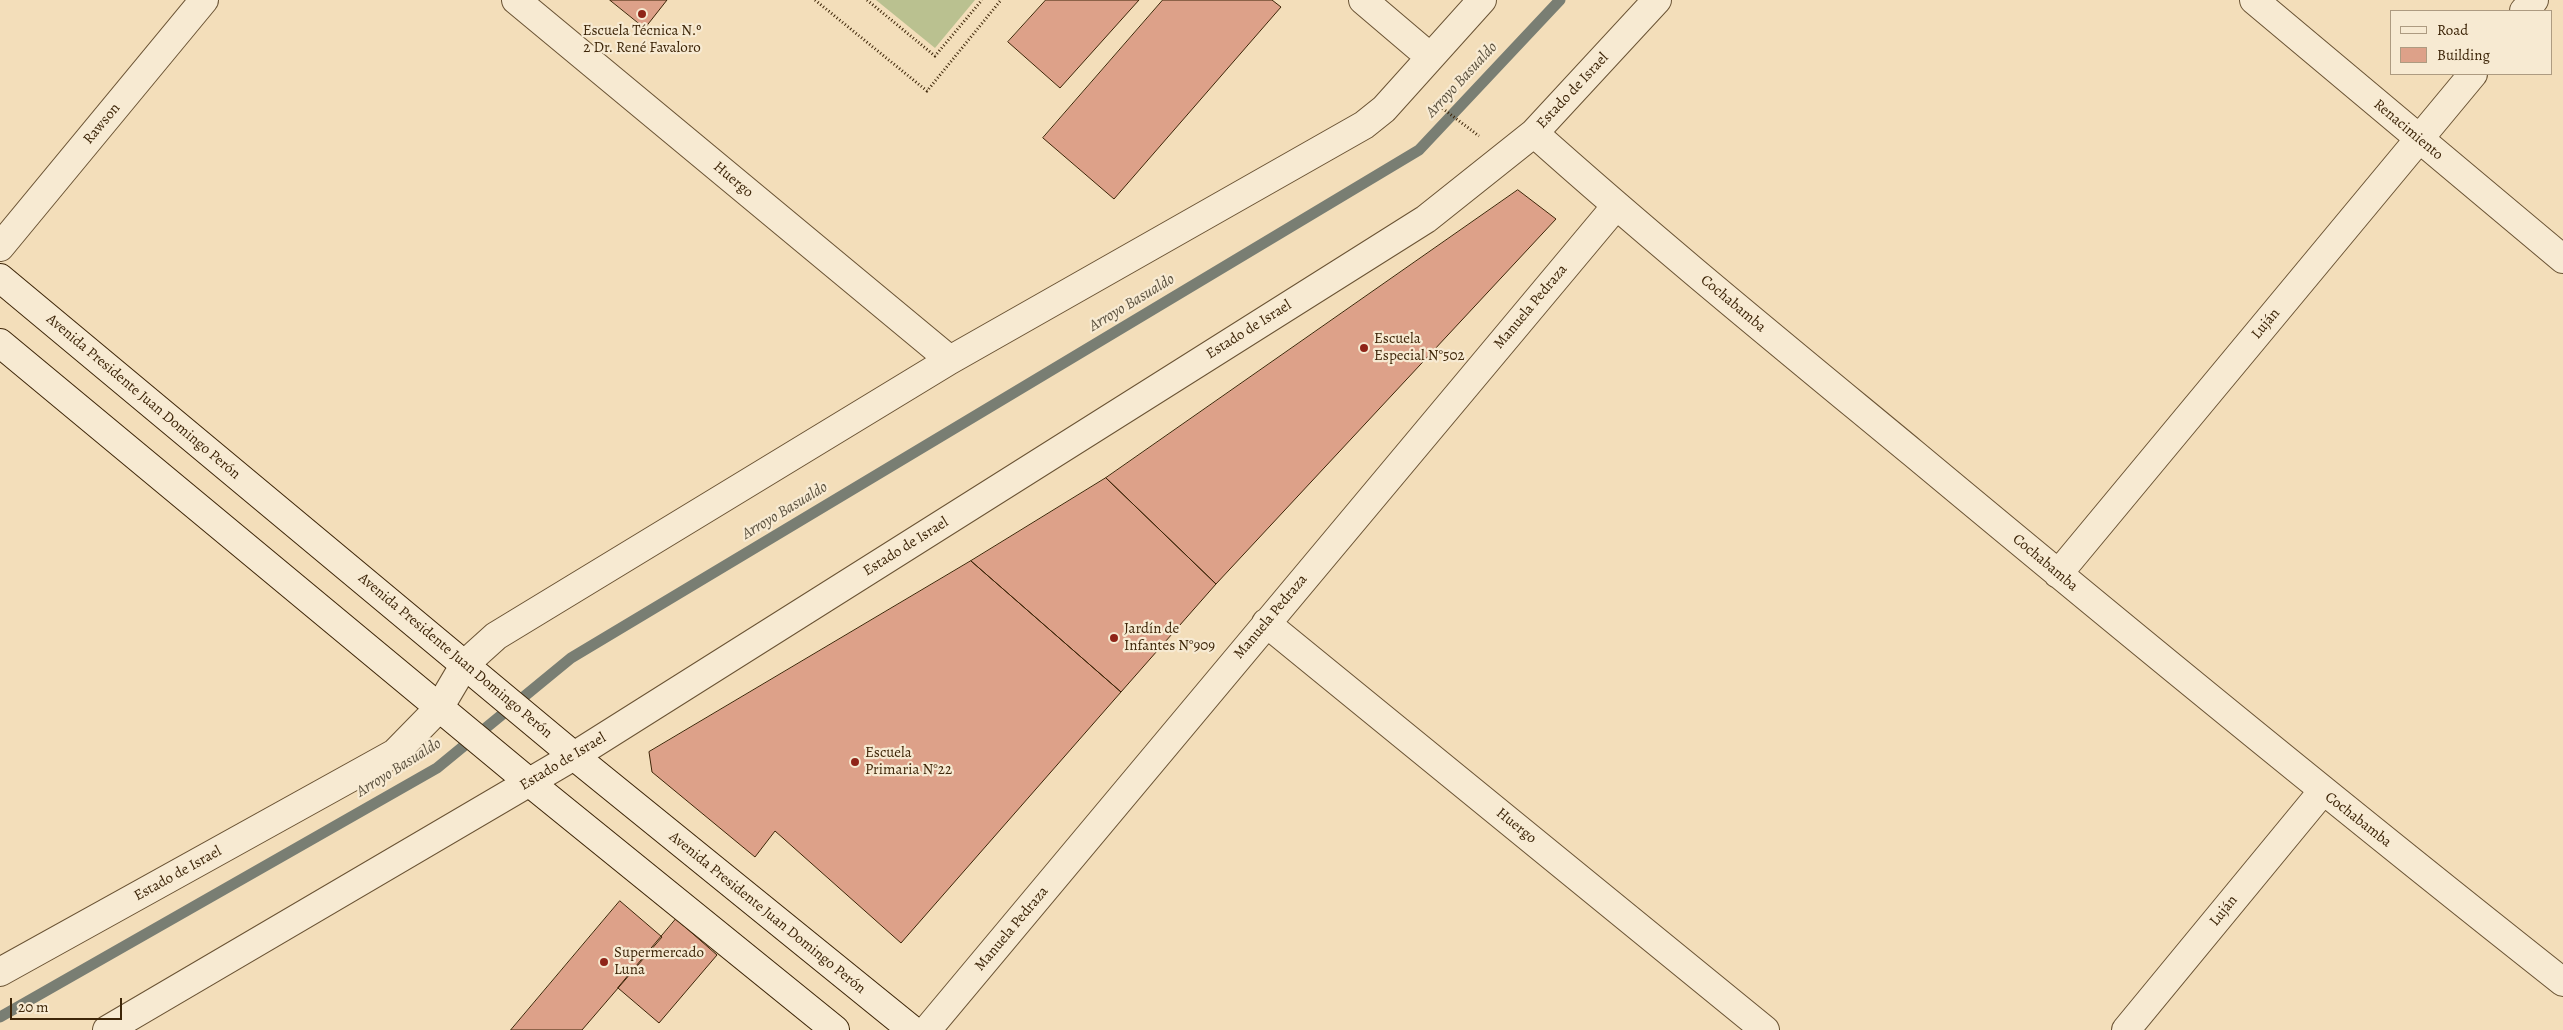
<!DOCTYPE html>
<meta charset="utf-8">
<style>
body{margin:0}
#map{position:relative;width:2563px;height:1030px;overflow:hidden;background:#f3deba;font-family:Alegreya,serif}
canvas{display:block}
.legend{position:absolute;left:2390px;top:10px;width:162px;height:65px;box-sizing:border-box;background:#f7ead2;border:1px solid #ad9b81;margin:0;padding:6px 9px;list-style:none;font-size:15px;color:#3d2508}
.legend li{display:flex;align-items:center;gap:10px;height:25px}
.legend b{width:25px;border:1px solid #ad9b81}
.scale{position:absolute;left:10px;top:998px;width:112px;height:22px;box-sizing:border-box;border:2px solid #3d2508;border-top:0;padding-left:6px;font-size:15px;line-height:18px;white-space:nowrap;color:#3d2508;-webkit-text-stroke:4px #f7ead2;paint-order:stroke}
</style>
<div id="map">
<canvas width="2563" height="1030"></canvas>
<ul class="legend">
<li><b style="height:6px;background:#f7ead2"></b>Road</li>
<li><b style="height:14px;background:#dda189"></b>Building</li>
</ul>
<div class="scale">20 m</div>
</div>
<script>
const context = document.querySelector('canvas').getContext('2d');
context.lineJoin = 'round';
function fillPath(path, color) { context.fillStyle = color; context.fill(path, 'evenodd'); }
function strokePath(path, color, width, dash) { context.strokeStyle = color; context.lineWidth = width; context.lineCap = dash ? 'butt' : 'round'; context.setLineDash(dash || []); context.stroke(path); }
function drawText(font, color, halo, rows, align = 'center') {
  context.font = font + ' Alegreya,serif'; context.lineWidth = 4.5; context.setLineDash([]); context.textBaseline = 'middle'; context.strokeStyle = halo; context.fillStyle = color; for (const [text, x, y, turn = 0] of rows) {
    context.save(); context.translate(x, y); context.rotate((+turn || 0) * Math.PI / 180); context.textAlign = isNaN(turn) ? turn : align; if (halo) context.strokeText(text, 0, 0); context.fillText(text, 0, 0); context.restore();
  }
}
const green = new Path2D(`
 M876,0H975L935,48Z`);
const stream = new Path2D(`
 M0,1017L437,768L571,658L1419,150L1560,0`);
const building = new Path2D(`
 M610,0H667L645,28Z
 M1046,0H1139L1060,88L1008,42Z
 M1163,0H1272L1281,7L1114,199L1043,138Z
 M1518,190L1556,219L1216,584L1106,478Z
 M1106,478L1216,584L1121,692L971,561Z
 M971,561L1121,692L901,943L775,831L755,857L652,772L649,752Z
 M620,901L662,937L582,1030H511Z
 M676,919L717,955L659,1023L618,988Z`);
const path = new Path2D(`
 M815,0L927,91L1001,0
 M867,0L935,56L982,0
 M1434,102L1479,136`);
const street = new Path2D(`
 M516,0L950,360
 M1363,0L1430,57
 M2254,0L2563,259
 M2524,11L2534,0
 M1534,133C1657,243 1786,348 1913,453C2128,632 2344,809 2563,982
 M0,247L204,0
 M2058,574L2473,74
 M1266,623L1765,1030
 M0,972L395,753L439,708L465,664L496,636L950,360L1364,125L1384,109L1482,0
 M107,1030L574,756L1426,219L1534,133L1657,0
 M927,1030L1616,206
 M2126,1030L2322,792`);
const secondary = new Path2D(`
 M0,278L574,756L912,1030
 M0,343L529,782L835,1030`);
const markers = [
 [642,14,5,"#8f2418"],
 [1364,348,5,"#8f2418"],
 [1114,638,5,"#8f2418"],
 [855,762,5,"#8f2418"],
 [604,962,5,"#8f2418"]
];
const poiNames = [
 ["Escuela Técnica N.º",642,31,"center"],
 ["2 Dr. René Favaloro",642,48,"center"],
 ["Escuela",1374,339],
 ["Especial N°502",1374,356],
 ["Jardín de",1124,629],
 ["Infantes N°909",1124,646],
 ["Escuela",865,753],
 ["Primaria N°22",865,770],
 ["Supermercado",614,953],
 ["Luna",614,970]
];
const streetNames = [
 ["Estado de Israel",1573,91,-47],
 ["Rawson",102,124,-50],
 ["Renacimiento",2408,130,40],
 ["Huergo",733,180,40],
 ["Cochabamba",1733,304,40],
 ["Manuela Pedraza",1531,307,-50],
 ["Luján",2266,324,-50],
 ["Estado de Israel",1249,330,-32],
 ["Avenida Presidente Juan Domingo Perón",143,397,40],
 ["Estado de Israel",906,547,-32],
 ["Cochabamba",2045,563,40],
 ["Manuela Pedraza",1271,617,-50],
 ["Avenida Presidente Juan Domingo Perón",455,656,40],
 ["Estado de Israel",563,762,-31],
 ["Cochabamba",2358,820,38],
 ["Huergo",1516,826,39],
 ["Estado de Israel",178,874,-29],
 ["Luján",2224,911,-51],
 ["Avenida Presidente Juan Domingo Perón",767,913,39],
 ["Manuela Pedraza",1012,929,-50]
];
const waterNames = [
 ["Arroyo Basualdo",1462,80,-47],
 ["Arroyo Basualdo",1132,303,-31],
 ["Arroyo Basualdo",785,511,-31],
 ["Arroyo Basualdo",399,768,-32]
];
fillPath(green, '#bac190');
strokePath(stream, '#797e73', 11);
fillPath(building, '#dda189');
strokePath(building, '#3d2508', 1);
strokePath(street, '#6a5334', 30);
strokePath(secondary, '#3d2508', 30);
strokePath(path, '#3d2508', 3, [1, 2.5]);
strokePath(street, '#f7ead2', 28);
strokePath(secondary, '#f7ead2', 28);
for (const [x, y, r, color] of markers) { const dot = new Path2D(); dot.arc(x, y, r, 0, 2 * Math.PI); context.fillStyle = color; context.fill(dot); strokePath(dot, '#f7ead2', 2); }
drawText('15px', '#3d2508', '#f7ead2', poiNames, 'left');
drawText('15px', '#3d2508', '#f7ead2', streetNames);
drawText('italic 16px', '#5b513e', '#f7ead2', waterNames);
</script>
